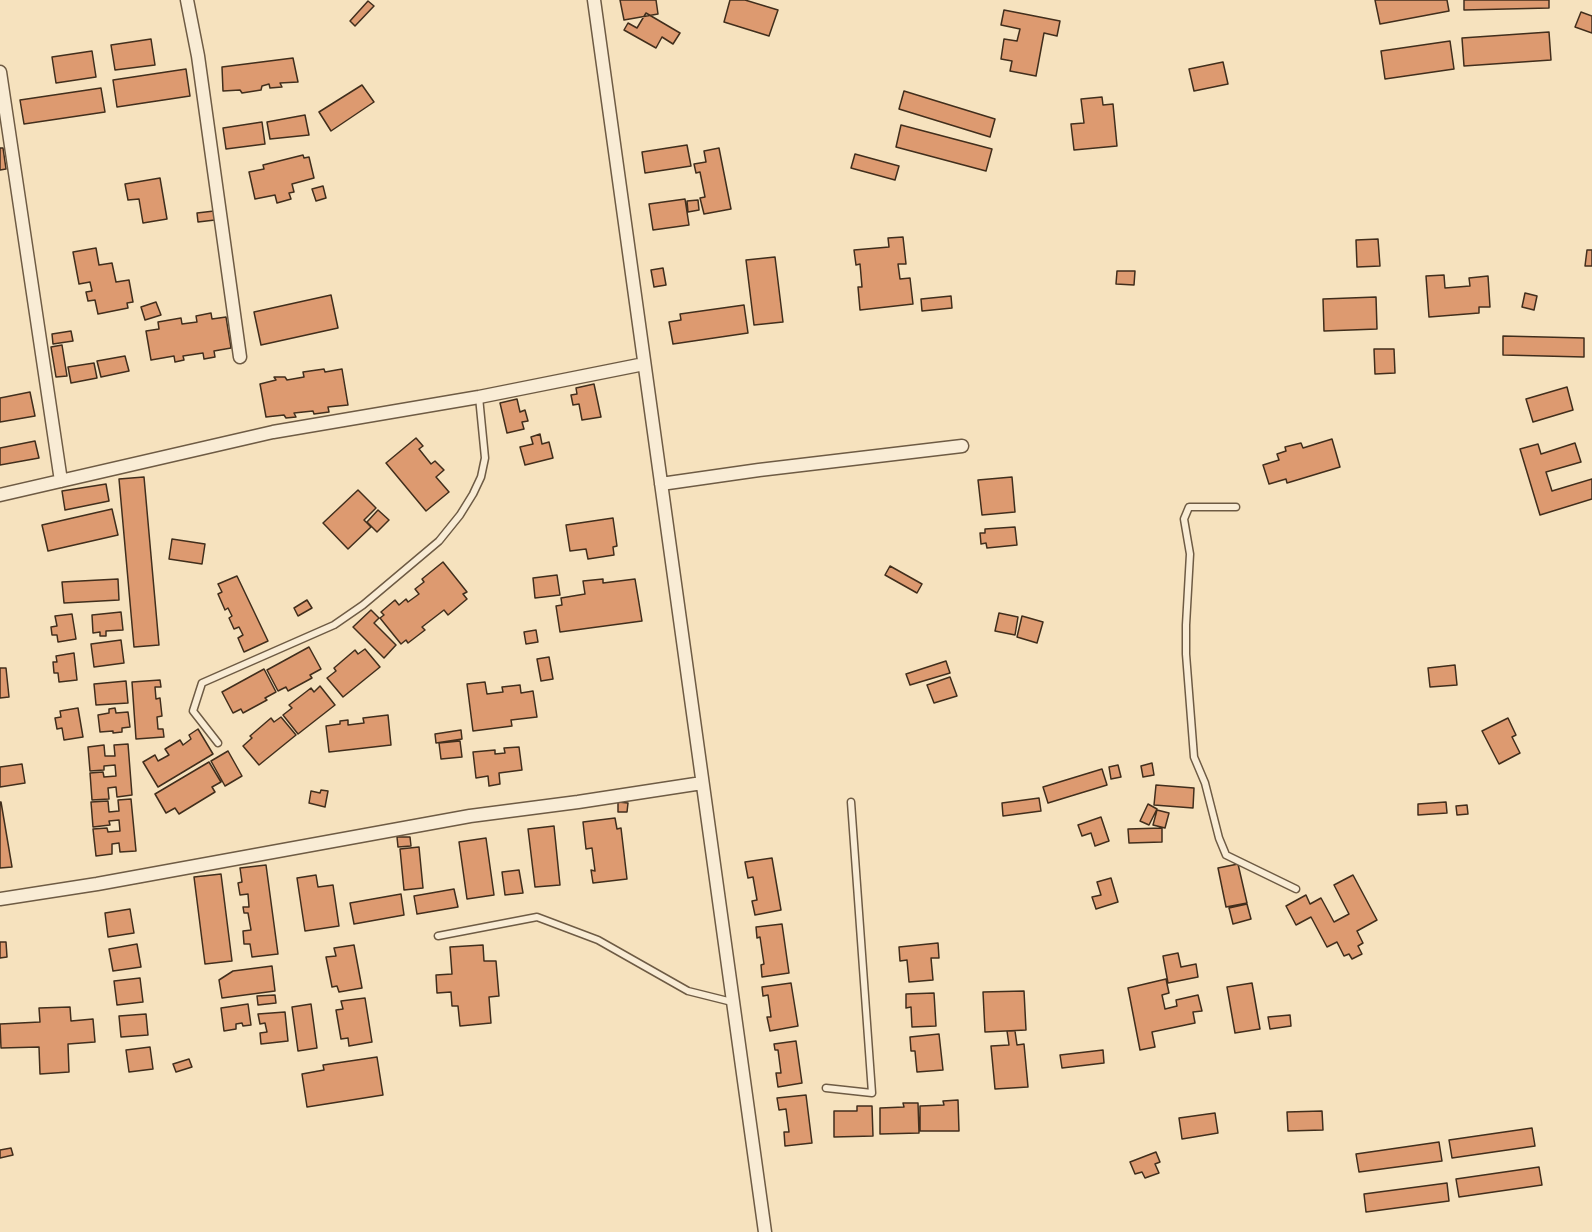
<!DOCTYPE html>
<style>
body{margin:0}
canvas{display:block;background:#f6e2be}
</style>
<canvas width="1592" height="1232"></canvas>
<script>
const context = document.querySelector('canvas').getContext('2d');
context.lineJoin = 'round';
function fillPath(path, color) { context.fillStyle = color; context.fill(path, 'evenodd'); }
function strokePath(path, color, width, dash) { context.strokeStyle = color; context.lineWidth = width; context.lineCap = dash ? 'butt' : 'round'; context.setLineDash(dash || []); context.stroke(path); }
const building = new Path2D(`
 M620,0H656L658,14L624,20Z
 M730,0H745L778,10L769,36L724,22Z
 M1375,0H1447L1449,11L1380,24Z
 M1464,0H1549V8L1464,10Z
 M368,1L374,6L355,26L350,21Z
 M1004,10L1060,21L1057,36L1044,33L1036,76L1010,71L1012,61L1001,59L1004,39L1017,41L1020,29L1001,25Z
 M1581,12L1592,16V33L1575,27Z
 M646,13L680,33L673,44L662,37L656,48L624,30L628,23L637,28Z
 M1549,32L1551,60L1464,66L1462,38Z
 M151,39L155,65L115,70L111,45Z
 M1450,41L1454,69L1385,79L1381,51Z
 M92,51L96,77L56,83L52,57Z
 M293,58L298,82L280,83L282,87L270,88L269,84L262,86L261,90L242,93L240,90L223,91L222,67Z
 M1223,62L1228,84L1194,91L1189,69Z
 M186,69L190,96L117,107L113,80Z
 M362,85L374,102L331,131L319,112Z
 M101,88L105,112L24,124L20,100Z
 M904,91L995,119L990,137L899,109Z
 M1102,97L1103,105L1113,104L1117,146L1074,150L1071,124L1084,123L1081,99Z
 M305,115L309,135L270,139L267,122Z
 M262,122L265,144L226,149L223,128Z
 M901,125L992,149L986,171L896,147Z
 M687,145L691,166L645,173L642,152Z
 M0,148H3L6,169L0,170Z
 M719,148L731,209L704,214L700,198L705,197L700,172L696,173L694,164L706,162L704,151Z
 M855,154L899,166L895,180L851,168Z
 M303,155L304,158L309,157L314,178L292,184L294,192L289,193L291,199L277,203L275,195L255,199L249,172L264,169L263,165Z
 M160,178L167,219L143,223L139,199L128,200L125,184Z
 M323,186L326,198L316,201L312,189Z
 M685,199L689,225L653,230L649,204Z
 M698,200L699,210L688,212L687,201Z
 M214,211L215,220L198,222L197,213Z
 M903,237L906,264H898L900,279L910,278L913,304L860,310L858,287H862L860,264L856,265L854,250L889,247L888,238Z
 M1378,239L1380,266L1357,267L1356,240Z
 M96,248L99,265L112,263L116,282L129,280L133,302L127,303L128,308L98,314L95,300L88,301L86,292L92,291L90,282L79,284L73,252Z
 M1587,250H1592V266H1585Z
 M775,257L783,322L754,325L746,260Z
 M663,268L666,285L654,287L651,270Z
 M1117,271H1135L1134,285L1116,284Z
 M1444,275L1445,288L1470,286L1469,278L1488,276L1490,307H1479V313L1429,317L1426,276Z
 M1525,293L1537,296L1534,310L1522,307Z
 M331,295L338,328L261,345L254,312Z
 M951,296L952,308L922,311L921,299Z
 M1376,297L1377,329L1324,331L1323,299Z
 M156,302L161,315L145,320L141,307Z
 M744,305L748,333L673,344L669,322L681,320L680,314Z
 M211,313L212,319L226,317L231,348L214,351L215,357L204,359L203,353L183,356L184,360L175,362L174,356L151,360L146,331L159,329L158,322L181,318L182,324L197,322L196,316Z
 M71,331L73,341L53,344L52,334Z
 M1503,336L1584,338V357L1503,355Z
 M62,345L67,376L56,377L51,347Z
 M1374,349H1394L1395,373L1375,374Z
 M125,356L129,371L101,377L97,361Z
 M94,363L97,378L71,383L68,367Z
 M324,369L325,372L342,369L348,405L328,407L329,412L314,414L313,411L294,413L296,417L286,418L284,415L266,417L260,384L276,380L274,377H285L287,380L304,377L303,372Z
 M594,384L601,417L582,420L579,404L573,405L571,395L577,394L576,388Z
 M1567,387L1573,410L1533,422L1526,399Z
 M30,392L35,416L0,422V398Z
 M517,399L520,412L525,410L528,421L522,422L524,429L507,433L500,403Z
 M540,434L542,444L549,442L553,458L525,465L520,447L533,444L531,437Z
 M416,438L423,446L419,449L431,464L435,461L444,470L436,477L449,492L426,511L386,463Z
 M1332,439L1340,467L1287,483L1286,479L1269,484L1263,465L1279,460L1277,454L1286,451L1285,447L1301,443L1303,448Z
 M35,441L39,458L0,465V448Z
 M1575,443L1581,462L1546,472L1552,491L1592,479V499L1540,515L1520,449L1538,444L1541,454Z
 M144,477L159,645L134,647L119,479Z
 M1012,477L1015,512L982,515L978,480Z
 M106,484L109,501L65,510L62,491Z
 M358,490L376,508L364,520L371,527L348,549L323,523Z
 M112,509L118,535L48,551L42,525Z
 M378,510L389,520L377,532L367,522Z
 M613,518L617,546L613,547L614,555L588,559L586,549L570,551L566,525Z
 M1015,527L1017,545L987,548L986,543L981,544L980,533H985V529Z
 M172,539L205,544L202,564L169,559Z
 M443,562L467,592L463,594L467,599L448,615L444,610L422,627L425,630L408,643L406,640L401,644L380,618L384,615L381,612L395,600L399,605L406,599L408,602L419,594L415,589L424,582L422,579Z
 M890,566L922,584L917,593L885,575Z
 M557,575L560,595L535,598L533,578Z
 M237,576L268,641L244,652L238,638L243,635L239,627L234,629L229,618L232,616L228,608L225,610L218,594L222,592L218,584Z
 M118,579L119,600L64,603L62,582Z
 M603,579V583L635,579L642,621L560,632L556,606L562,605L561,598L585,594L583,581Z
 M307,600L312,608L298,616L294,608Z
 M371,610L379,618L374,623L396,645L384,658L353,627Z
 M121,612L123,630L106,631V636H100V632L93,633L92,615Z
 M999,613L1018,617L1015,635L995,631Z
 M72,614L76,639L58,642L57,635H52L51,627L57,626L55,616Z
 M1022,616L1043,622L1037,643L1017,637Z
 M536,630L538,642L526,644L524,632Z
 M121,640L124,663L94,667L91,644Z
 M309,647L321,669L310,675L312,678L288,691L286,687L278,691L267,670Z
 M365,649L380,667L343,697L327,678L336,671L334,668L355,650L358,654Z
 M74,653L77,680L59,682L58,673H54L53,662H57L56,656Z
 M549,657L553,679L541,681L537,659Z
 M946,661L950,673L910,685L906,674Z
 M1455,665L1457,685L1430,687L1428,668Z
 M0,668H6L9,697L0,698Z
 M264,669L276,692L265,698L267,700L243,713L241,709L233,713L222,692Z
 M950,677L957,696L934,703L927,685Z
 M160,680L161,687H155L156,699L160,698L162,716L157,717L158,729H163L164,737L136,739L132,682Z
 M126,681L128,703L96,705L94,684Z
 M485,682L487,694L503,692L502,687L520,685L521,693L533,691L537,717L511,720L512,726L473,731L467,684Z
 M320,686L335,705L298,734L283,715L292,708L289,705L311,688L314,692Z
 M78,708L83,737L64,740L62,728L57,729L55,718L61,717L60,711Z
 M115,708L116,713L128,712L130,727L122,728V732L113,733V731L100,732L98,715L109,713V709Z
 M388,715L391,745L329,752L326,726L340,724V721L348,720V725L364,723L363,718Z
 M281,717L296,735L259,765L243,746L252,738L250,736L271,718L274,722Z
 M1508,718L1516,735L1512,737L1520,753L1499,764L1482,731Z
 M198,729L213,754L158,787L143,762L155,755L158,761L169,755L165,749L180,740L183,745L191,739L189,735Z
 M461,730L462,739L436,743L435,734Z
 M460,741L462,757L441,759L439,743Z
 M128,744L132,795L117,797L116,787L108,788L109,799L92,800L90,773L103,772L104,777L116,776L115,765L104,766V770L90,771L88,747L104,745L105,756H115L114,745Z
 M519,747L522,770L499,773L500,784L489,786L488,776L476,778L473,752L495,750V754L505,753L504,748Z
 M228,751L242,776L225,786L211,761Z
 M209,762L221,782L212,787L215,792L179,814L175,808L166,813L155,794Z
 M1152,763L1154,775L1143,777L1141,766Z
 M22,764L25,783L0,787V767Z
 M1118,765L1121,777L1111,779L1109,767Z
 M1102,769L1107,785L1048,803L1043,787Z
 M1156,785L1194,788L1193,808L1154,805Z
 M321,790L328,791L325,807L309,803L311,791L320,793Z
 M1039,798L1041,811L1003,816L1002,803Z
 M131,799L136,851L120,852L119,843L112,844V854L96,856L93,829L107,828L108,832L120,831L119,820L109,821L110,825L93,827L91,802L108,801L109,812L119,811L118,800Z
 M0,802H1L12,867L0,868Z
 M618,802L628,803L627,812H618Z
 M1446,802L1447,813L1418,815V804Z
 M1148,804L1157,809L1149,825L1140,821Z
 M1467,805L1468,814L1457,815L1456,806Z
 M1157,810L1169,813L1165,828L1153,825Z
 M1101,817L1109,841L1095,846L1091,833L1082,836L1078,825Z
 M615,818L617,829L621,828L627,879L593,883L591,870L595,871L592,848L586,849L583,822Z
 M554,826L560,885L535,887L528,829Z
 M1162,828V842L1129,843L1128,829Z
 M397,837H410L411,846L398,847Z
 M486,838L494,895L467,899L459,842Z
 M419,847L423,888L404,890L400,849Z
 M772,858L781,910L755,915L752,901L757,900L753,877L748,878L745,862Z
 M1238,864L1247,903L1226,907L1218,868Z
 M266,865L278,954L252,957L250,944H244L243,931L251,930L248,913H244L243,907H249L248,894L240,895L238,883L242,882L240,868Z
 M519,870L523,893L505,895L502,872Z
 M221,874L232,961L205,964L194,877Z
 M316,875L318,887L333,885L339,926L305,931L297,878Z
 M1353,875L1377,920L1357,931L1363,943L1358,946L1362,954L1352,959L1349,954L1344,956L1337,942L1327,947L1311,917L1296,925L1286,906L1306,895L1310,904L1321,898L1334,922L1349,914L1334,885Z
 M1111,878L1118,902L1096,909L1092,897L1101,895L1097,882Z
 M454,889L458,907L417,914L414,896Z
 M401,894L404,915L354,924L350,903Z
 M1247,904L1251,919L1233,924L1229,908Z
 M130,909L134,933L108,937L105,913Z
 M782,924L789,973L762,977L761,965L764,964L760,937L757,938L756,927Z
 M0,942H6L7,957L0,958Z
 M938,943L939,958H931L933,980L909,982L907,960L900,961L899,947Z
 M137,944L141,967L113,971L109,949Z
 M354,945L362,988L339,992L337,986L332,987L326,957L336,956L334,948Z
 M483,945L484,961H496L499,996L489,997L491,1023L460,1026L458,1006H452L451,992L437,993L436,975L452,974L450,947Z
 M1178,953L1181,967L1196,964L1198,977L1168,983L1163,956Z
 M272,966L275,991L222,998L219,980L233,971Z
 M140,978L143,1002L117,1005L114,981Z
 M1166,979L1169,993L1162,995L1165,1009L1177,1006L1176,1000L1198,995L1202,1011L1193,1012L1195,1023L1152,1032L1155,1047L1140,1050L1128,988Z
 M791,983L798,1026L770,1031L767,1017H771L768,995L763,996L762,987Z
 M1252,983L1260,1029L1235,1033L1227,987Z
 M1024,991L1026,1030L985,1032L983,992Z
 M934,993L936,1026L912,1027L911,1007L906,1008V994Z
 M275,995L276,1003L258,1005L257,996Z
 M365,998L372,1042L349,1046L348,1038L341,1039L336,1010L343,1009L341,1001Z
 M248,1004L251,1025L243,1026L242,1023L236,1024V1029L224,1031L221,1008Z
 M311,1004L317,1048L298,1051L292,1007Z
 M70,1007L71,1021L93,1019L95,1042L68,1044L69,1072L40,1074L39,1047L1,1048L0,1024L40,1022L39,1008Z
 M285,1012L288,1041L261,1044L260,1033L267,1032L265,1023L260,1024L258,1014Z
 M146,1014L148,1035L121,1037L119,1016Z
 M1290,1015L1291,1026L1270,1029L1268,1017Z
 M1007,1031H1015L1017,1045L1024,1044L1028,1087L995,1089L991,1046L1009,1045Z
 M939,1034L943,1070L917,1072L915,1051H911L910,1037Z
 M796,1041L802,1083L778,1087L776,1073H781L778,1050H775L774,1044Z
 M150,1047L153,1069L129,1072L126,1050Z
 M1103,1050L1104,1063L1062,1068L1060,1055Z
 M377,1057L383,1095L307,1107L302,1074L324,1070L323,1065Z
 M189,1059L192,1067L176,1072L173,1064Z
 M806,1095L812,1143L785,1146L784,1132H789L786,1109L779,1110L777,1098Z
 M958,1100L959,1131H920V1106L944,1105L943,1101Z
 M903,1103H918L919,1133L880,1134V1108L904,1107Z
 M857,1106H872L873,1136L834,1137V1111H857Z
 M1322,1111L1323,1130L1288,1131L1287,1112Z
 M1215,1113L1218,1133L1182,1139L1179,1118Z
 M1532,1128L1535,1146L1452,1158L1449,1140Z
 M1439,1142L1442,1161L1359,1172L1356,1154Z
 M11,1148L13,1155L0,1158V1150Z
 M1156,1152L1160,1162L1155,1164L1159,1173L1145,1178L1142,1172L1135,1174L1130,1162Z
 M1539,1167L1542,1185L1459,1197L1456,1179Z
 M1447,1183L1449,1201L1366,1212L1364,1194Z`);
const service = new Path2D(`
 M1236,507H1189L1184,519L1190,554L1186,625V654L1194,757L1205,783L1219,838L1226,855L1296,889
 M218,743L193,711L202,683L334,625L363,605L439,541L460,515L473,494L481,477L485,458L479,397
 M438,936L537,917L598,940L688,991L732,1002
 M826,1088L872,1093L851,802`);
const minor = new Path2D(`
 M187,0L198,56L240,357
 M594,0L765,1232
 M0,72L61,481
 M661,484L759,470L962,446
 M0,495L273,432L479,397L644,364
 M0,899L97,884L470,816L578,802L702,783`);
fillPath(building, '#dd9a70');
strokePath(building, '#412e1c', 1.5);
strokePath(service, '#6e5b44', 9);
strokePath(minor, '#6e5b44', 15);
strokePath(service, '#f9ecd5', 6);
strokePath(minor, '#f9ecd5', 12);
</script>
